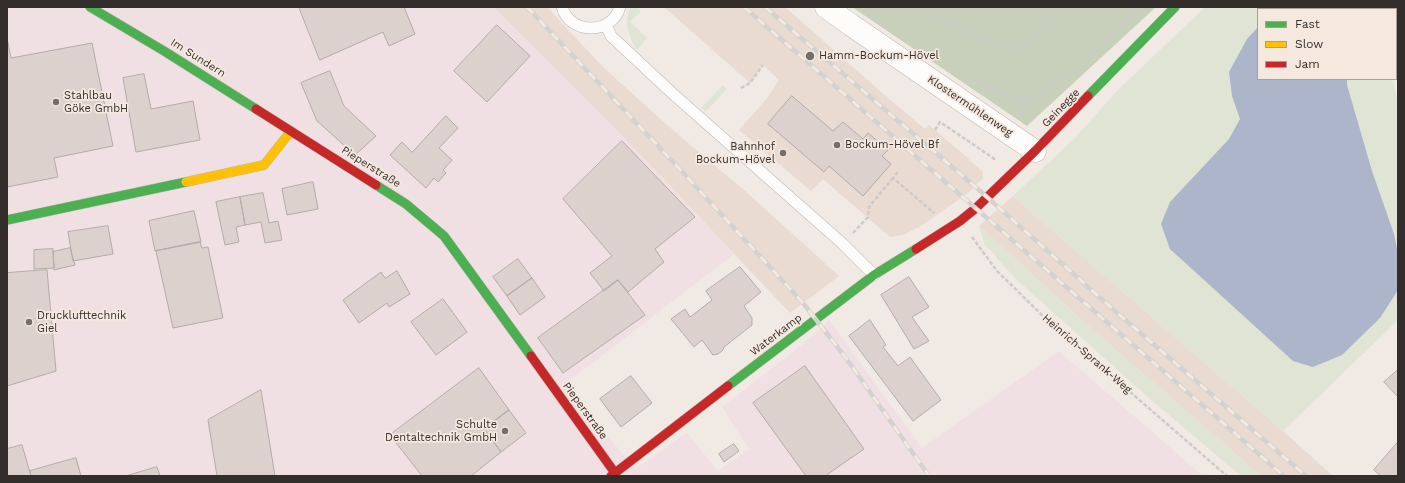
<!DOCTYPE html>
<meta charset="utf-8">
<style>
body{margin:0}
#map{position:relative;width:1405px;height:483px;overflow:hidden;background:#f0e9e4;font-family:"Work Sans",sans-serif}
canvas{display:block}
.frame{position:absolute;inset:0;border:8px solid #332e2b;pointer-events:none}
.legend{position:absolute;left:1257px;top:8px;width:140px;height:72px;box-sizing:border-box;background:#f5e8df;border:1px solid #a79e97;margin:0;padding:5px 7px;list-style:none;font-size:12px;color:#332e2b}
.legend li{display:flex;align-items:center;gap:8px;height:20px}
.legend b{width:20px;border:1px solid #a79e97}
</style>
<div id="map">
<canvas width="1405" height="483"></canvas>
<div class="frame"></div>
<ul class="legend">
<li><b style="height:5px;background:#4caf50"></b>Fast</li>
<li><b style="height:5px;background:#ffc107"></b>Slow</li>
<li><b style="height:5px;background:#c62828"></b>Jam</li>
</ul>
</div>
<script>
const context = document.querySelector('canvas').getContext('2d');
context.lineJoin = 'round';
function fillPath(path, color) { context.fillStyle = color; context.fill(path, 'evenodd'); }
function strokePath(path, color, width, dash) { context.strokeStyle = color; context.lineWidth = width; context.lineCap = dash ? 'butt' : 'round'; context.setLineDash(dash || []); context.stroke(path); }
function drawText(font, color, halo, rows, align = 'center') {
  context.font = font + ' "Work Sans",sans-serif'; context.lineWidth = 3.5; context.setLineDash([]); context.textBaseline = 'middle'; context.strokeStyle = halo; context.fillStyle = color; for (const [text, x, y, turn = 0] of rows) {
    context.save(); context.translate(x, y); context.rotate((+turn || 0) * Math.PI / 180); context.textAlign = isNaN(turn) ? turn : align; if (halo) context.strokeText(text, 0, 0); context.fillText(text, 0, 0); context.restore();
  }
}
const built = new Path2D(`
 M493,7H547L603,67L668,126L744,190L839,276L790,313L633,147Z
 M664,7H785L887,97L925,129L929,125L962,153L983,172V178L968,193L921,226L903,235L890,237L823,179L811,191L739,130L768,97L779,80L763,65L750,83Z
 M1013,196L1283,431L1333,476H1261L1096,333L979,226Z`);
const industrial = new Path2D(`
 M7,7H493L633,147L734,254L565,384L635,469L687,433L718,471L749,449L722,407L808,340L829,320L922,448L1059,351L1203,476H7Z`);
const green = new Path2D(`
 M631,7H636L641,11L630,22L647,38L637,50C629,38 623,20 631,7Z
 M1205,7H1372L1373,9H1258V79H1392L1398,102V320L1283,431L1013,196L1074,139L1118,90Z
 M723,85L726,88V90L707,110L705,111L701,108Z
 M979,226L1096,333L1261,476H1241L1150,399L1017,280L985,245Z`);
const forest = new Path2D(`
 M852,7H1156L1027,126Z`);
const water = new Path2D(`
 M1258,27V79H1347V85L1372,171L1394,234L1398,253V290L1380,318L1342,355L1313,367L1293,361L1170,249L1161,224L1170,202L1229,139L1240,119L1232,96L1229,72L1247,39Z`);
const building = new Path2D(`
 M299,7H404L415,34L389,46L383,32L320,60Z
 M497,25L530,56L487,102L454,71Z
 M7,38L11,58L92,43L113,146L54,158L58,177L7,187Z
 M330,71L344,106L376,136L355,155L317,121L301,83Z
 M144,74L151,109L193,101L200,140L136,152L123,78Z
 M792,96L833,131L843,122L863,139L868,133L888,150L882,156L891,164L863,196L829,166L824,172L768,124Z
 M446,116L458,128L439,148L452,160L443,170L446,173L438,182L434,178L426,188L390,155L402,142L412,152Z
 M622,141L695,217L655,249L664,262L628,292L618,280L604,291L590,273L612,256L563,199Z
 M313,182L318,209L287,215L282,189Z
 M263,193L269,223L278,221L282,240L265,243L261,222L245,225L240,197Z
 M240,197L245,225L236,227L239,242L225,245L216,202Z
 M194,211L201,242L155,251L149,221Z
 M108,226L113,254L73,261L68,232Z
 M200,242L202,248L208,247L223,318L173,328L156,251Z
 M70,248L75,265L54,270L53,252Z
 M53,249L54,268L34,269V250Z
 M518,259L532,278L507,296L493,277Z
 M740,267L761,292L744,306L752,318V325L724,347L723,350L718,354L713,355L702,340L694,347L671,319L685,309L690,317L694,314L712,300L706,291Z
 M47,270L56,371L7,386V273Z
 M397,271L410,294L389,307L387,303L359,323L343,300L381,272L385,278Z
 M909,277L929,307L912,317L929,341L914,349L881,295Z
 M532,278L545,297L520,315L507,296Z
 M618,280L645,315L563,373L538,338Z
 M443,299L467,332L436,355L411,322Z
 M870,320L886,345L883,347L898,366L910,357L941,400L913,421L849,336Z
 M805,366L864,449L825,476H806L753,403Z
 M479,368L509,410L484,429L501,452L471,476H422L390,435Z
 M1398,370V397L1384,382Z
 M631,376L652,403L621,427L600,399Z
 M261,390L275,476H217L208,420Z
 M509,410L526,433L501,452L484,429Z
 M1398,442V476H1381L1374,470Z
 M734,444L739,451L724,462L719,454Z
 M22,445L31,476H7V449Z
 M76,458L81,476H31L30,471Z
 M157,467L160,476H126Z`);
const path = new Path2D(`
 M920,7L972,34L1008,50L1023,45L1062,7
 M970,79L1025,101
 M741,88L750,83L763,65
 M1021,116L1025,101L1076,71L1139,7
 M935,130L940,122L996,160
 M898,172L893,178L934,213
 M853,233L868,217L869,207L893,178
 M972,237L997,271L1046,319L1227,476`);
const lane = new Path2D(`
 M562,7C570,35 612,35 620,7
 M1385,7V9
 M606,25L611,36L672,93L843,244L874,275
 M1396,50L1398,58`);
const street = new Path2D(`
 M826,7L851,25L1035,151`);
const fast = new Path2D(`
 M90,7L164,51L256,109
 M1088,96L1175,7
 M376,185L406,204L444,236L531,356
 M7,220L186,182
 M728,386L874,275L916,249`);
const slow = new Path2D(`
 M186,182L264,165L291,131`);
const jam = new Path2D(`
 M256,109L376,185
 M916,249L960,221L976,208L1035,151L1088,96
 M531,356L615,473
 M611,476L728,386`);
const rail = new Path2D(`
 M527,7L676,165L803,303L846,358L929,476
 M744,7L1284,476
 M765,7L978,189L1114,310L1306,476`);
const markers = [
 [810,56,5,"#756f6c"],
 [56,102,4,"#756f6c"],
 [837,145,4,"#756f6c"],
 [783,153,4,"#756f6c"],
 [29,322,4,"#756f6c"],
 [505,431,4,"#756f6c"]
];
const poiNames = [
 ["Hamm-Bockum-Hövel",819,56],
 ["Stahlbau",64,96],
 ["Göke GmbH",64,109],
 ["Bockum-Hövel Bf",845,145],
 ["Bahnhof",775,147,"right"],
 ["Bockum-Hövel",775,160,"right"],
 ["Drucklufttechnik",37,316],
 ["Giel",37,329],
 ["Schulte",497,425,"right"],
 ["Dentaltechnik GmbH",497,438,"right"]
];
const streetNames = [
 ["Im Sundern",198,58,32],
 ["Klostermühlenweg",970,106,34],
 ["Geinegge",1061,108,-46],
 ["Pieperstraße",371,167,32],
 ["Waterkamp",776,335,-37],
 ["Heinrich-Sprank-Weg",1087,354,41],
 ["Pieperstraße",585,411,54]
];
fillPath(built, '#e9dbd2');
fillPath(industrial, '#f1e0e3');
fillPath(green, '#e0e4d5');
fillPath(forest, '#c8d0bb');
fillPath(water, '#acb5ca');
fillPath(building, '#dcd1cd');
strokePath(building, '#b2acaa', 1);
strokePath(lane, '#c0bab6', 12);
strokePath(street, '#c0bab6', 23);
strokePath(fast, '#c0bab6', 10);
strokePath(slow, '#c0bab6', 10);
strokePath(jam, '#c0bab6', 10);
strokePath(path, '#cdcbc9', 2.5, [4, 2]);
strokePath(lane, '#fdfcfb', 11);
strokePath(street, '#fdfcfb', 22);
strokePath(fast, '#4caf50', 9);
strokePath(slow, '#ffc107', 9);
strokePath(jam, '#c62828', 9);
strokePath(rail, '#d4d2d0', 4.5);
strokePath(rail, '#f5e8df', 3, [9]);
for (const [x, y, r, color] of markers) { const dot = new Path2D(); dot.arc(x, y, r, 0, 2 * Math.PI); context.fillStyle = color; context.fill(dot); strokePath(dot, '#f5e8df', 1.5); }
drawText('11px', '#332e2b', '#f5e8df', poiNames, 'left');
drawText('11px', '#332e2b', '#f5e8df', streetNames);
</script>
